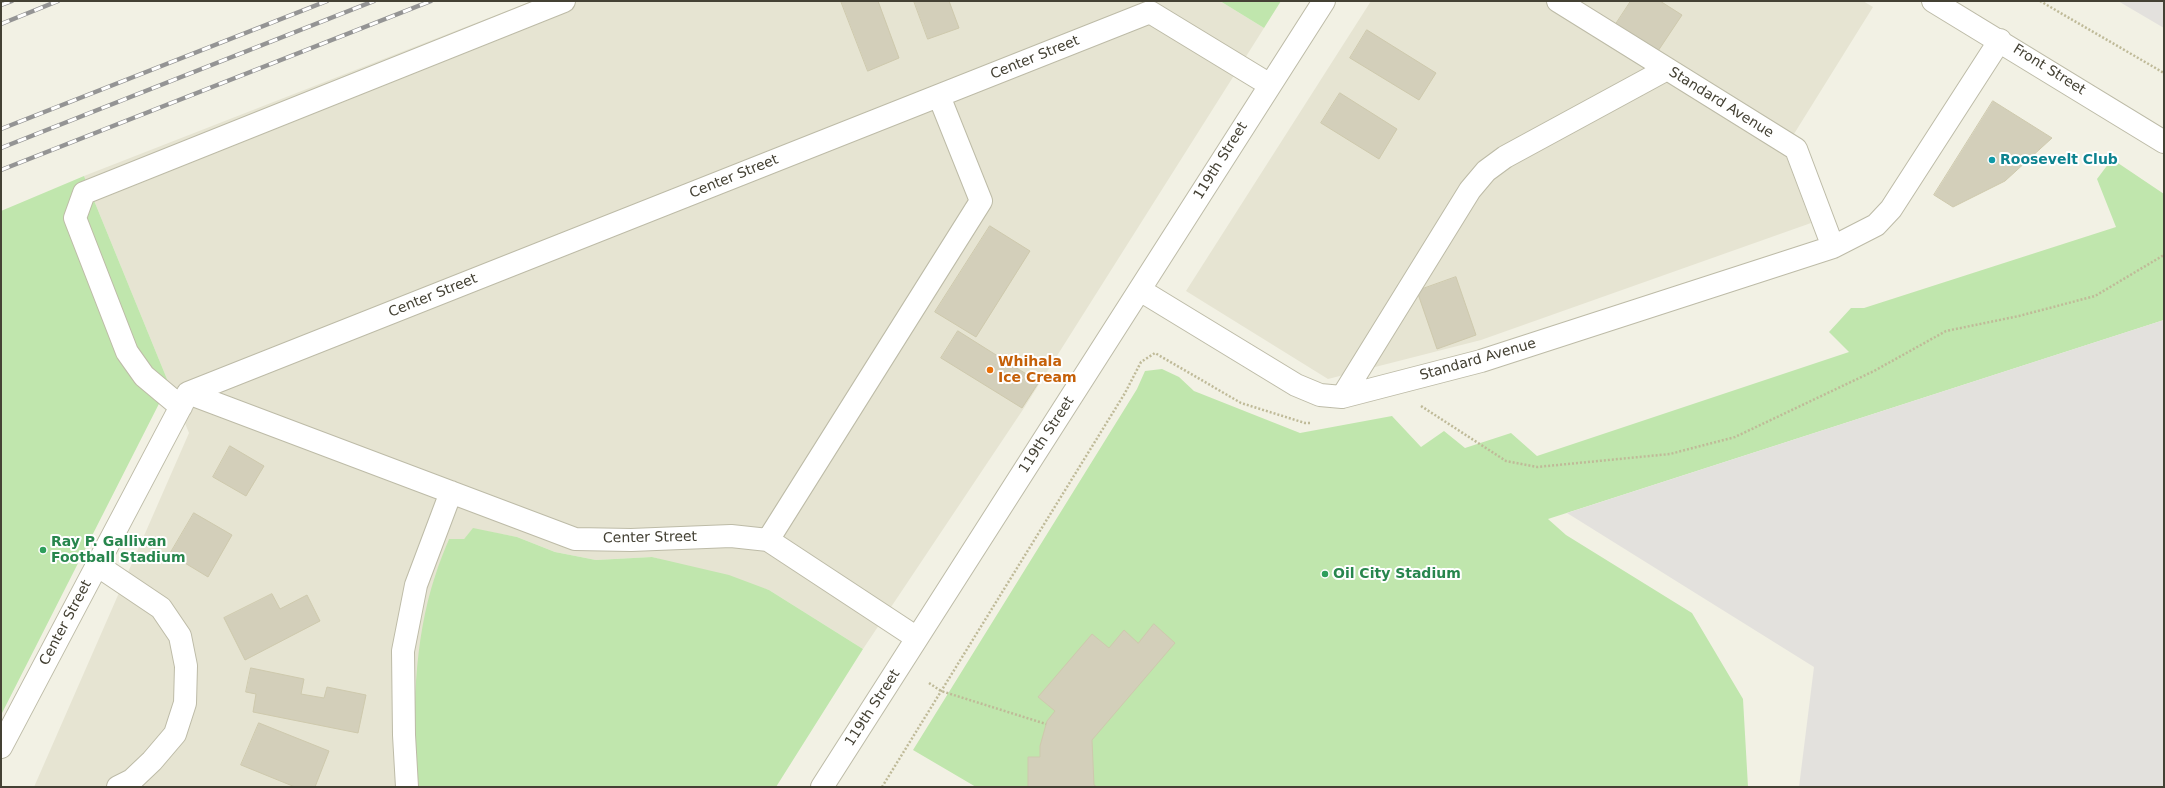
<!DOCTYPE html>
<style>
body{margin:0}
#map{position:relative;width:2165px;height:788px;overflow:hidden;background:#f2f1e4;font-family:"DejaVu Sans",sans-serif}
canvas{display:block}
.frame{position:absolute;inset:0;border:2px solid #444134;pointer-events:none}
</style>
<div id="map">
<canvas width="2165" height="788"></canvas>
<div class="frame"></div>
</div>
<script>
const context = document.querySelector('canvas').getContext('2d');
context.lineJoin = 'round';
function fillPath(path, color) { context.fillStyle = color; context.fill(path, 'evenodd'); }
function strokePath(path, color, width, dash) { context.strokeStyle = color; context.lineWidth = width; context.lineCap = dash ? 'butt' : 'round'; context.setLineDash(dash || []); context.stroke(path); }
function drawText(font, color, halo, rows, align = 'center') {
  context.font = font + ' "DejaVu Sans",sans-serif'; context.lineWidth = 4; context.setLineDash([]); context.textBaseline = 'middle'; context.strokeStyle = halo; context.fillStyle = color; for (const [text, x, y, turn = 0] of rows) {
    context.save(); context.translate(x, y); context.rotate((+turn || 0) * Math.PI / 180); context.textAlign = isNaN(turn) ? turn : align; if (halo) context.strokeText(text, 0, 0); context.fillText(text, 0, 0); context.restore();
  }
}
const residential = new Path2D(`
 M532,1H1220L1264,28L1024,408L863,649L769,590L652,557L596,560L555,552L517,537L473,529L464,539H449L435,576L424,622L416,687V760L419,787H34L189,433L84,176Z
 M1371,1H1863L1873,7L1784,150L1811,223L1481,340L1328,379L1186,291Z`);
const green = new Path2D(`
 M1220,1H1281L1264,28Z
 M2112,159L2164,194V320L1548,519L1566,535L1692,613L1743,699L1748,787H976L913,750L1137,389L1145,371L1162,369L1179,377L1194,391L1300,433L1392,416L1421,447L1444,431L1465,448L1511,433L1537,456L1849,352L1829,332L1851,308H1864L2116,227L2097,179Z
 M84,176L169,384L1,715V211Z
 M473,528L517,537L555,552L596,560L652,557L729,575L769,590L863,649L776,787H419C411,720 414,640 435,576C439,563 444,551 449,539H464Z`);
const parking = new Path2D(`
 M2118,1H2164V28Z
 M2164,320V787H1799L1814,667L1567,513Z`);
const building = new Path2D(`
 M841,1H878L899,58L868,71Z
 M914,1H949L959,28L928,39Z
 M1631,1H1660L1682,15L1656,54L1614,27Z
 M1367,30L1436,73L1419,100L1350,58Z
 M1340,93L1397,129L1379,159L1321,123Z
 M1993,101L2052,138L2005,181L1953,207L1934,195Z
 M990,226L1030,251L976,337L935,312Z
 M1456,277L1476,335L1437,349L1417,291Z
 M958,331L1039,382L1022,408L941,358Z
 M230,446L264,466L246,496L213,477Z
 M194,513L232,535L208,577L170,554Z
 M272,594L280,609L307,595L320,621L245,660L224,618Z
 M1154,624L1175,643L1092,740L1094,785L1097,787H1028V757H1040V746L1047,721L1055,711L1038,697L1092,634L1109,648L1124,630L1138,643Z
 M251,668L304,679L301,694L324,698L327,687L366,695L358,733L253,712L256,694L246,692Z
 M259,723L329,751L315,787H295L241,765Z`);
const path = new Path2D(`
 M2040,1L2164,73
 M1421,406L1506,461L1537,467L1670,454L1735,437L1874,371L1946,331L2019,316L2095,296L2164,255
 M929,683L941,691L1046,724
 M882,787L1125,393L1141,362L1155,353L1241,403L1305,423H1312`);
const minor = new Path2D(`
 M1558,1L1796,149L1833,247
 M1933,1L2164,142
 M1150,12L1270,85
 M1140,290L1296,385L1320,395L1342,397L1481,361L1833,247L1876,225L1891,209L2000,40
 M188,393L575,539L631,540L731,536L768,540L917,638
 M1342,397L1470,190L1486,171L1505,157L1667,69
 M181,407L144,376L127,352L75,218L84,193L564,1
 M768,540L981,201L939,96
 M97,565L161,608L180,636L186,666L185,703L175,734L152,761L132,780L118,787
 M1,747L188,393L1150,12
 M407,787L404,735L403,651L416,585L451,492
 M822,787L1324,1`);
const rail = new Path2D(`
 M1,5L12,1
 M1,24L58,1
 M1,129L327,1
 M1,148L374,1
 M1,170L431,1`);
const markers = [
 [1992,160,4,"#0f9aa8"],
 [990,370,4,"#e8710a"],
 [43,550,4,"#2e9e5b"],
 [1325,574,4,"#2e9e5b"]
];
const streetNames = [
 ["Center Street",1035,58,-22],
 ["Front Street",2049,70,32],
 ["Standard Avenue",1721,103,32],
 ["119th Street",1221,161,-58],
 ["Center Street",734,177,-22],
 ["Center Street",433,296,-22],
 ["Standard Avenue",1478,360,-16],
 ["119th Street",1047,435,-57],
 ["Center Street",650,538,-1],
 ["Center Street",66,623,-62],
 ["119th Street",873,708,-57]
];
const cultureNames = [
 ["Roosevelt Club",2000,160]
];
const foodNames = [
 ["Whihala",998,362],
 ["Ice Cream",998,378]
];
const leisureNames = [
 ["Ray P. Gallivan",51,542],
 ["Football Stadium",51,558],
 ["Oil City Stadium",1333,574]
];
fillPath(residential, '#e6e4d2');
fillPath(green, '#c0e6ad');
fillPath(parking, '#e3e1dd');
fillPath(building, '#d3cfba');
strokePath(building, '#cec9ad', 1);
strokePath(minor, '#bdbba7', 24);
strokePath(path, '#bfba98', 2.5, [2, 2]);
strokePath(minor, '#fff', 22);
strokePath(rail, '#949494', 4.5);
strokePath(rail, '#fff', 3, [9]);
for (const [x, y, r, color] of markers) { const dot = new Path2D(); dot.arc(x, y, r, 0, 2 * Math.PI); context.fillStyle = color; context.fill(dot); strokePath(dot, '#fff', 1.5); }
drawText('14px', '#444134', '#fff', streetNames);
drawText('bold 14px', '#0d838f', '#fff', cultureNames, 'left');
drawText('bold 14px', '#c56008', '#fff', foodNames, 'left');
drawText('bold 14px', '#27864d', '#fff', leisureNames, 'left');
</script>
